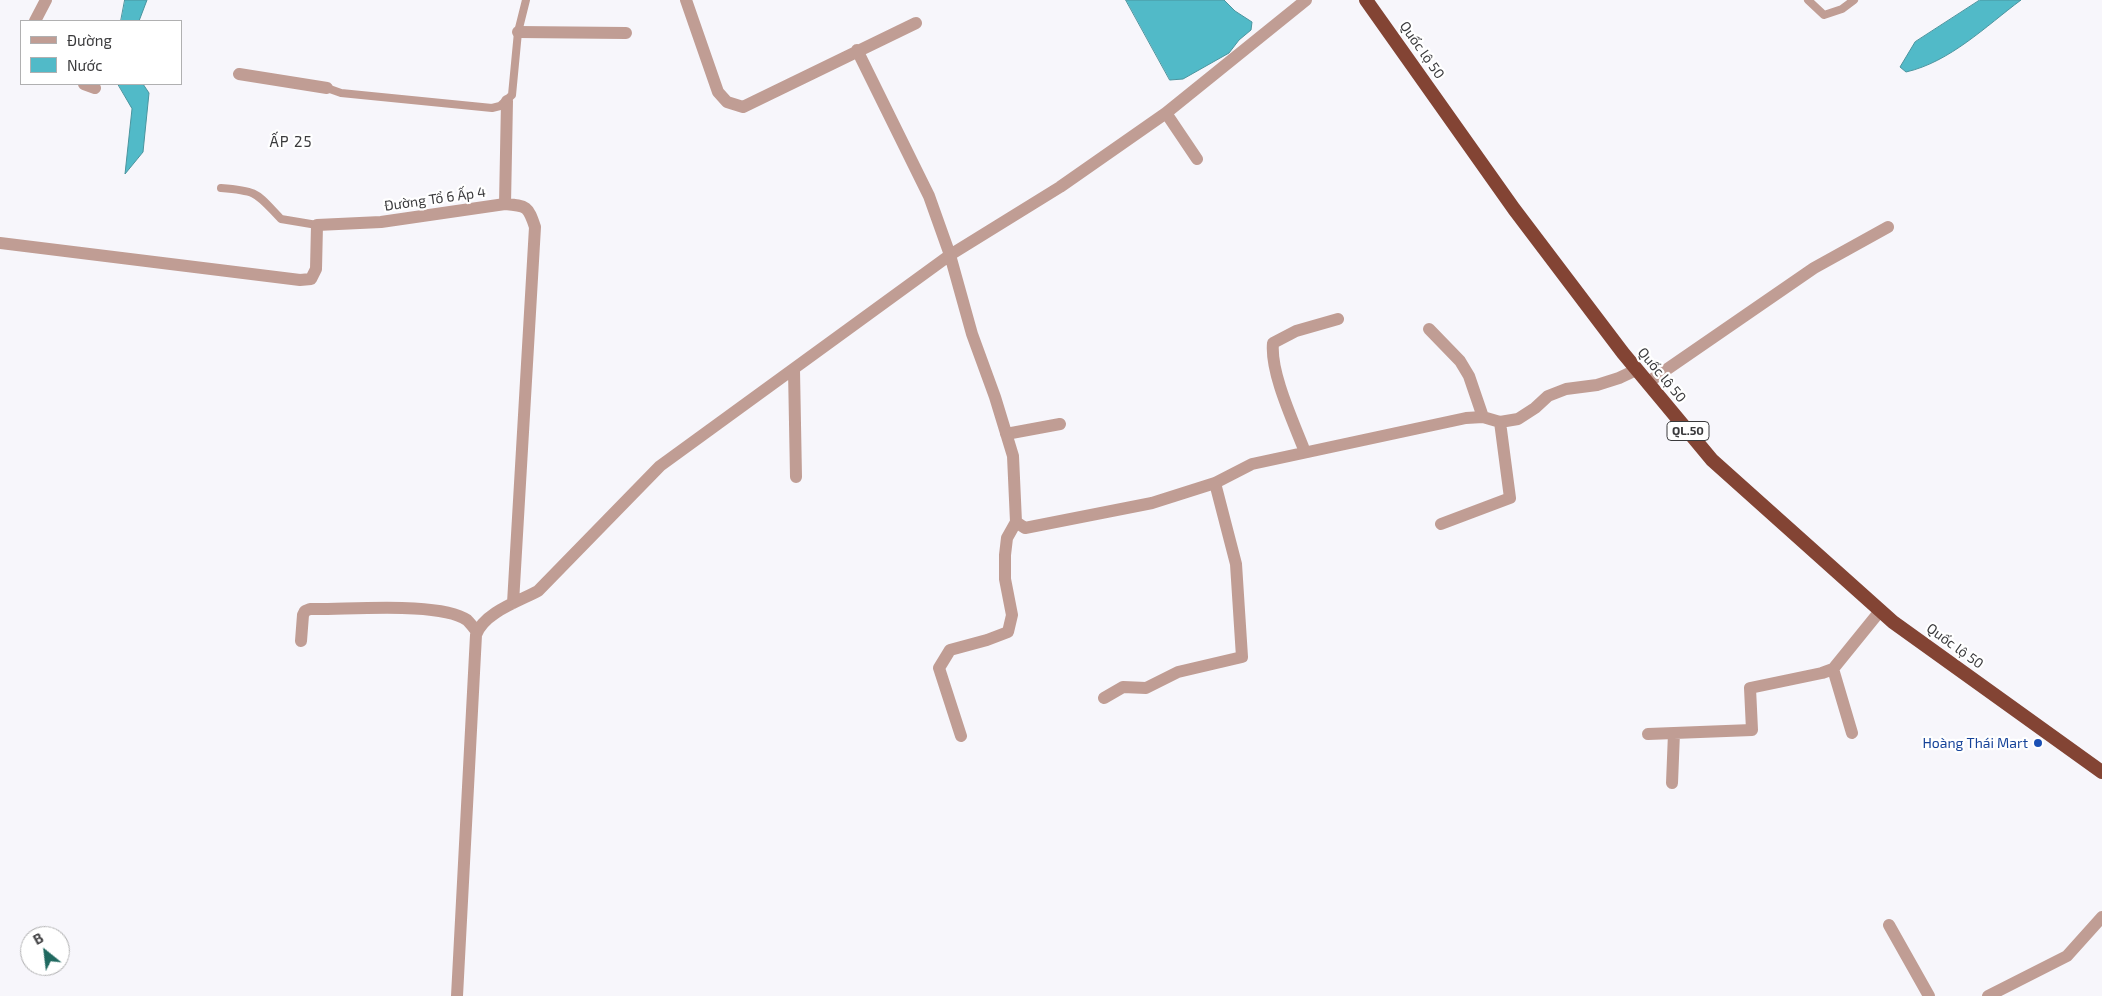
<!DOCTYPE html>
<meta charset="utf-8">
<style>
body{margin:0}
#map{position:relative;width:2102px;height:996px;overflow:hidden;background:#f7f6fb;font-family:"Exo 2",sans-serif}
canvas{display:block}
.legend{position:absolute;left:20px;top:20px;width:162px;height:65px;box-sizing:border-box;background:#fff;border:1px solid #b0b0b1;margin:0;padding:6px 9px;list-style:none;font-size:15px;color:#3a3a3c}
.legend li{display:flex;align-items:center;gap:10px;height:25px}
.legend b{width:25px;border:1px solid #b0b0b1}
.north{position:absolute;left:20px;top:926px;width:50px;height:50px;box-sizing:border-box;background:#fff;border:1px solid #b0b0b1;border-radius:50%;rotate:331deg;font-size:14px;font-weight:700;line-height:20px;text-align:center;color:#3a3a3c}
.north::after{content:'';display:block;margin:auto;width:18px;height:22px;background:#206960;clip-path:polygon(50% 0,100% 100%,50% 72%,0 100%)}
</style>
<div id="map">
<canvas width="2102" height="996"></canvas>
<ul class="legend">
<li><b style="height:6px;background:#c09d94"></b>Đường</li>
<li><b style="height:14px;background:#51bac8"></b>Nước</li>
</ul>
<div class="north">B</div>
</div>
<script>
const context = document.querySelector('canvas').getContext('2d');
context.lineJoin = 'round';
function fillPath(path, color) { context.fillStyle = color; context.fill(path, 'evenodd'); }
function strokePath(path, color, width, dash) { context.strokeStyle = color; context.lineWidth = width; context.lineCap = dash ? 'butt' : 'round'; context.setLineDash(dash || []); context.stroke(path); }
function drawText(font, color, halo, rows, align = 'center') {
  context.font = font + ' "Exo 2",sans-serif'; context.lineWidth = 4.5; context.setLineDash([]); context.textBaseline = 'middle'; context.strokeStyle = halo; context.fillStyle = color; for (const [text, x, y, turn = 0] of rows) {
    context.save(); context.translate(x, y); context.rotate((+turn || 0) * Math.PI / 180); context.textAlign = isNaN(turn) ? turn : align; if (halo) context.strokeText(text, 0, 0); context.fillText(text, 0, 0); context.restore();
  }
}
const water = new Path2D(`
 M125,0H147L139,21H121Z
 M1126,0H1224L1235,11L1252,22L1251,30L1239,40L1229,53L1183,79L1170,80Z
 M1980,0H2021C1986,26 1950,62 1906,72L1900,67L1915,42Z
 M118,84H143L149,93L143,152L125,174L132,109Z`);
const service = new Path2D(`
 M1808,0L1824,15L1842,9L1854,0
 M327,88L341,93L492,108L500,106L512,95L518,32L526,0
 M221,188C259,191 256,193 281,219L317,225`);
const minor = new Path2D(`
 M686,0L718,92L727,102L743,107L916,23
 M35,21L46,0
 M518,32L626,33
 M857,50L929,196L950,255L972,334L995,397L1013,456L1016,522L1025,528L1152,503L1215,483L1252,464L1466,418L1483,417L1500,422L1518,419L1535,408L1548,396L1566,389L1597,385L1619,378L1636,370
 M239,74L327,88
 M84,84L95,88
 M1166,113L1197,159
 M505,204L507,101
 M0,243L300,280L311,279L316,269L317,225L381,222L505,204C527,206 528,206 535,227L513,603
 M1429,329L1460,361L1469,376L1483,417
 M794,370L796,477
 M1647,383L1814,268L1888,227
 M1006,434L1060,424
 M1305,452C1294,423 1270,373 1273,343L1296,331L1338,319
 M1441,524L1510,498L1500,422
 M301,641L303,615L305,611L310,609C346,610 440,601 467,620C470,623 474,628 477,632
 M1833,669L1852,733
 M1104,698L1123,687L1146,688L1178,672L1242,657L1236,564L1215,483
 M1648,734L1752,730L1750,688L1822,673L1833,669L1880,611
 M961,736L939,668L950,650L987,640L1008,632L1012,615L1005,579V555L1007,538L1016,522
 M1672,783L1674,733
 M1889,925L1929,996
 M457,996L476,635C483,613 519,601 538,591L660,466L950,255L1060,187L1166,113L1306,0
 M1988,996L2067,956L2102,917`);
const trunk = new Path2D(`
 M1366,0L1514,209L1623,353L1712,460L1893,622L2102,772`);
const markers = [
 [2038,743,5,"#1a4fb4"]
];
const shields = [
 [1688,431,42]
];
const shieldNames = [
 ["QL.50",1688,431]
];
const streetNames = [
 ["Quốc lộ 50",1422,50,55],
 ["Đường Tổ 6 Ấp 4",435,199,-8],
 ["Quốc lộ 50",1662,375,50],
 ["Quốc lộ 50",1955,646,36]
];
const transitNames = [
 ["Hoàng Thái Mart",2028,743]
];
const neighbourhoodNames = [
 ["ẤP 25",291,142]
];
fillPath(water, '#51bac8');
strokePath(water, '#4a949e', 1);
strokePath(service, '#c09d94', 8);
strokePath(minor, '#c09d94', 12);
strokePath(trunk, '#834434', 14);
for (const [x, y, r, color] of markers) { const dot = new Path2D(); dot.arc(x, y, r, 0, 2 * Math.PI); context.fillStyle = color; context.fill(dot); strokePath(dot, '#fff', 2); }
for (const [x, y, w] of shields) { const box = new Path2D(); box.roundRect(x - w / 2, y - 9.5, w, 19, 4); context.fillStyle = '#fff'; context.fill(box); strokePath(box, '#3a3a3c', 1); }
drawText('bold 12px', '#3a3a3c', null, shieldNames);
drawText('14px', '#3a3a3c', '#fff', streetNames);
drawText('14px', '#164399', '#fff', transitNames, 'right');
context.letterSpacing = '1px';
drawText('15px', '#3a3a3c', '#fff', neighbourhoodNames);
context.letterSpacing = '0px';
</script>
